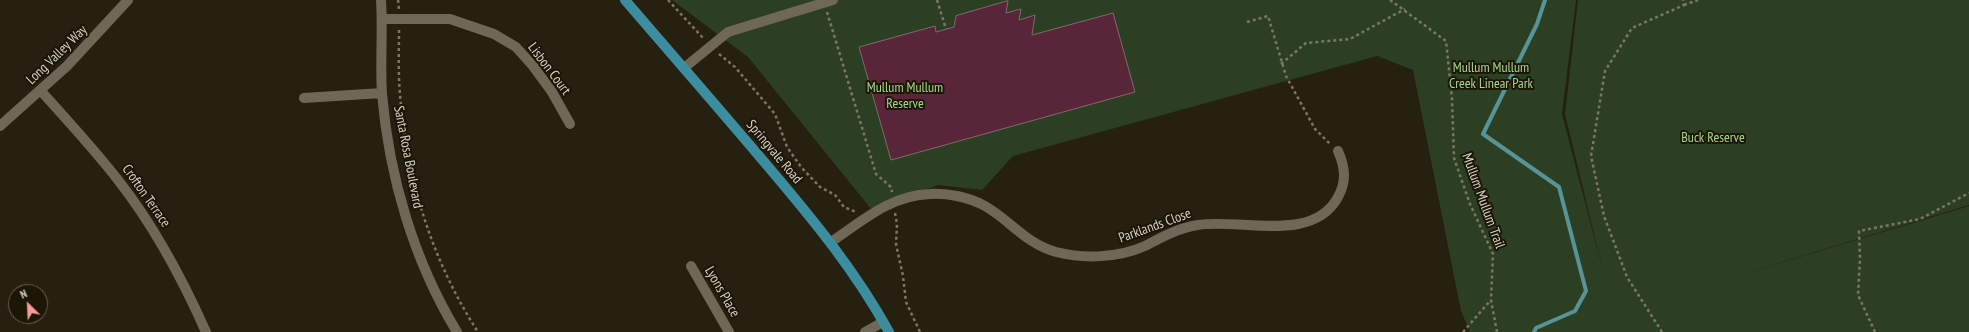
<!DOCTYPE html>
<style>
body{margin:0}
#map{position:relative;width:1969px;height:332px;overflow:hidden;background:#262010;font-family:"PT Sans Narrow",sans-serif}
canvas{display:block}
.north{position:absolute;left:8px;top:284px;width:40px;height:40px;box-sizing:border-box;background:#1c1607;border:1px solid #666154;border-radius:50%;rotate:336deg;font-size:11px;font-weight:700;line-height:16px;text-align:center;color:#d5d1c7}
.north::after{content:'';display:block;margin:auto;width:14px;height:18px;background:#f59b9c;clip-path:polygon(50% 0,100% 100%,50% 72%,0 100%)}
</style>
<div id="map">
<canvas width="1969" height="332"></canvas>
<div class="north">N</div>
</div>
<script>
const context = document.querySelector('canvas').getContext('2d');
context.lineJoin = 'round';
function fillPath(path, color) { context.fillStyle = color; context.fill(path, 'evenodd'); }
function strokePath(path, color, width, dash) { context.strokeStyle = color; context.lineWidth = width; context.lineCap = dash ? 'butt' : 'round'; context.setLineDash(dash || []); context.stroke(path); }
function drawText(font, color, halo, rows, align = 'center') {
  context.font = font + ' "PT Sans Narrow",sans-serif'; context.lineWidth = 4; context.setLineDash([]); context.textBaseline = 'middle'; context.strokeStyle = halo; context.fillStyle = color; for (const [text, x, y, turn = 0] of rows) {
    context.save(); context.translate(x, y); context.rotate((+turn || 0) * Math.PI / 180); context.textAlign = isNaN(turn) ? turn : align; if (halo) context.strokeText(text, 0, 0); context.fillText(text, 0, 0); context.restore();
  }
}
const green = new Path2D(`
 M672,0H1576L1562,114L1603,271L1565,114L1578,0H1969V205L1710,284L1969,206V332H1470L1461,311L1413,70L1377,56L1013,156L982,190L938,185L872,210L748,57Z`);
const stream = new Path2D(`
 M1534,332L1536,328L1575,311L1586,291L1559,187L1483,134L1537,24L1545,0`);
const building = new Path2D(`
 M1008,1L1006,13L1021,9L1019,20L1035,15L1032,35L1113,13L1135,92L891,160L859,47L935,26L936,32L954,27L956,16Z`);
const path = new Path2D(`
 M398,0L399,9
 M668,0L704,39
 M937,0L946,29
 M1390,0L1446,41L1452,98L1454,158L1470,204L1493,254L1491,300L1497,332
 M1684,5L1698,0
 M827,12L876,174L891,187L892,192
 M1247,22L1268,16L1286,76L1315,129L1330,144
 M399,30C399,51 398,72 400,94C406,177 432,261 478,332
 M719,54L735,67L775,114L787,147L801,167L820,187L835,195L844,207L856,212
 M1281,64L1306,43L1350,39L1405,9
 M895,213L897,224L896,244L903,276L906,302L920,332
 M1463,332L1490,301
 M1662,332L1627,277L1604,216L1591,156L1605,71L1632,28L1684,5L1683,0
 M1875,332L1858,295L1860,259L1859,231L1920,219L1969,193`);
const minor = new Path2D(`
 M381,0C383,31 380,63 382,94C389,177 414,261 457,332
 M382,19H450L494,34L516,47L533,66L552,92L570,124
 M684,68L728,32L833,0
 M41,91C67,120 94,149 118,180C155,227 182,278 206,332
 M304,98L382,93
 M0,126L67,66L128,0
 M831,242C862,221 891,195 930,194C948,193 969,197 985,206C1011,221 1025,243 1056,252C1084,259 1118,258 1145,246C1162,237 1178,228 1198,225C1240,218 1313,244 1338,197C1347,181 1345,167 1338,151
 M691,266L729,332
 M865,332L883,322`);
const major = new Path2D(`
 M625,0C674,57 723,113 771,170C815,222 856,272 889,332`);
const streetNames = [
 ["Long Valley Way",57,55,-44],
 ["Lisbon Court",549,69,53],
 ["Springvale Road",774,152,50],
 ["Santa Rosa Boulevard",408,157,79],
 ["Crofton Terrace",146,196,55],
 ["Mullum Mullum Trail",1483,201,70],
 ["Parklands Close",1155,226,-20],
 ["Lyons Place",722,292,60]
];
const parkNames = [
 ["Mullum Mullum",1491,68],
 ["Creek Linear Park",1491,84],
 ["Mullum Mullum",905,88],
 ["Reserve",905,104],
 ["Buck Reserve",1713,138]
];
fillPath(green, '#2c3f22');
strokePath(stream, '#589397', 4);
fillPath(building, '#592538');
strokePath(building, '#7f696f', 1);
strokePath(path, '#7b7668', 2.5, [3, 3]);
strokePath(minor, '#6f6856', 10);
strokePath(major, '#3d8da1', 10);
drawText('14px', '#d5d1c7', '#1c1607', streetNames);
drawText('14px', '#a7d890', '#1c1607', parkNames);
</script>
